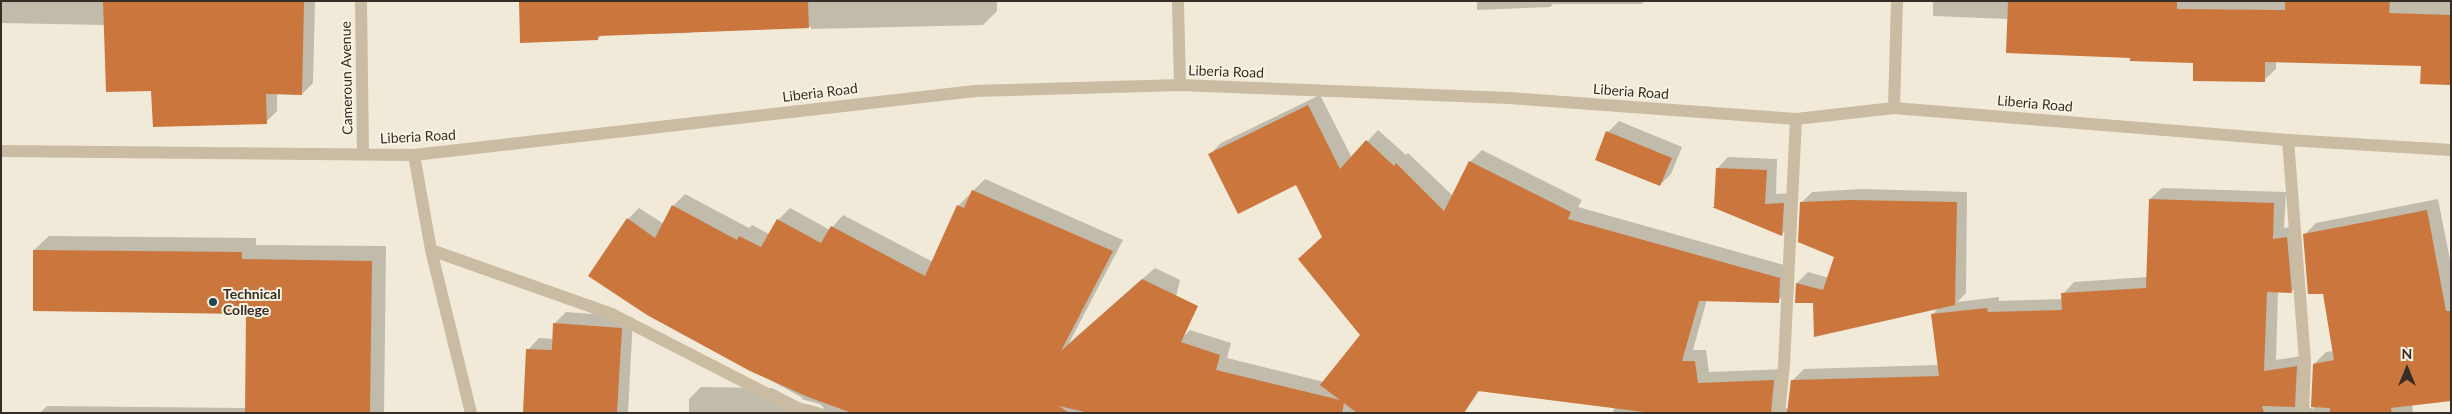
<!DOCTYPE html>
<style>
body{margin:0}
#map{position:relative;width:2452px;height:414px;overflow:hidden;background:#f2ead8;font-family:Lato,sans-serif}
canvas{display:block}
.frame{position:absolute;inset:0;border:2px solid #352d26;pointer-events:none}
.north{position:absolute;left:2382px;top:344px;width:50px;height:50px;-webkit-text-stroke:4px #f9f3e4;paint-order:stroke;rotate:0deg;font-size:14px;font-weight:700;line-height:20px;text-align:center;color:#352d26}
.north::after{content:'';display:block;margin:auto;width:18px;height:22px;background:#352d26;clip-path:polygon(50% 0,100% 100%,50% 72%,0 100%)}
</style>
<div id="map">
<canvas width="2452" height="414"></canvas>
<div class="frame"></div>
<div class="north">N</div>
</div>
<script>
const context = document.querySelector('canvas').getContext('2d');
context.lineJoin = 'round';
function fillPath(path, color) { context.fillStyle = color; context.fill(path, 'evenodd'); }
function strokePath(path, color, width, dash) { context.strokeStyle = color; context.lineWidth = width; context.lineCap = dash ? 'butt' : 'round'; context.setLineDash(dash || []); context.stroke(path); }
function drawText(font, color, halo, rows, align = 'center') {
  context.font = font + ' Lato,sans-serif'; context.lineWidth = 4; context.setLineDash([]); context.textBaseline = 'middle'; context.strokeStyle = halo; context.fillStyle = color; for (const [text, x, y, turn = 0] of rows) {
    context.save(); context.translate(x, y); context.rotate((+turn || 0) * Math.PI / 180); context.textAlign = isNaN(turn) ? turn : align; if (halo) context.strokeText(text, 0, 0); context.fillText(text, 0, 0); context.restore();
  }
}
const shadow = new Path2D(`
 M1,1H315L313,83L302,94L277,93V111L266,122L153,89L105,25L1,23Z
 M520,1H997V11L983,25L811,29V27L692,31L690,33L602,35L598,39Z
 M1477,1H1645L1642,4H1553L1550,7L1477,10Z
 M1933,1H2451V83L2422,65L2276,61V69L2264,80L2194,62L2131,57L2008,19L1933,16Z
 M1320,95L1352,158L1378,130L1406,155L1408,153L1453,196L1470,162L1482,150L1582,200L1578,207L1791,267L1790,290L1778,301L1707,299L1693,350H1706L1709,372L1785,369V408L1789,409L1792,381L1804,369L1939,365L1932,315L1939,307L1796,302L1797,283L1808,272L1829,278L1836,256L1801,203L1812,192L1863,189L1967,192L1966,293L1957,302L1999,297V301L2063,299V294L2074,282L2147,277L2150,199L2162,188L2286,192L2284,228L2299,226L2303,280L2291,292L2278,291L2276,360L2308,355L2306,401L2310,408L2313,409L2314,364L2326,352L2334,351L2324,293L2305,234L2316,223L2438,199L2451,265V400L2412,404L2413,413H1613L1614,407L1480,390L1464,413H1178V341L1190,330L1231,343L1227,358L1324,382L1362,335L1323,237L1297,183L1209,155L1221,143Z
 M1619,121L1682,147L1671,174L1660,185L1608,132Z
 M1728,157L1777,159L1776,194L1794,193L1793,223L1782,234L1714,207L1717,169Z
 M985,179L1123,240L1069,343L1155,268L1180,280L1148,413H689V399L701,387L772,388L801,403L825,409L820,404L801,399L803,398L648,314L628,219L639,208L664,224L674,205L685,194L749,228L752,225L769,234L778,220L790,208L830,230L843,215L933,262L958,206Z
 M49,236L256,238V245L386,246L384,413H40L47,406L246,408L248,312L34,250Z
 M566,312L633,317L628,413H523L528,350L539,338L554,339V324Z`);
const building = new Path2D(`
 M103,1H304L302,95L266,94L267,124L153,127L151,91L106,92Z
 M519,1H808L809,28L598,36V40L520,43Z
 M2008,1H2177V9L2285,10V1H2390L2389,13L2451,15V85L2420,84L2421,66L2265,62V82L2193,81V63L2130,61V58L2006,53Z
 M1308,105L1340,169L1366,140L1394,166L1396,163L1444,211L1469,161L1571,212L1568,219L1780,278L1779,303L1699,301L1682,361H1695L1698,383L1774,380L1771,413H1652L1478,391L1464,413H1357L1344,403L1342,413H1089L1059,406L1069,413H852L808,397L750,371L647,315L588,276L627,218L655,238L672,205L737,240L739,236L761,247L777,219L821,243L831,226L925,276L957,205L964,208L972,190L1113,251L1061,351L1142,279L1198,306L1181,342L1220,355L1216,370L1340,400L1320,385L1360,335L1298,259L1322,237L1296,185L1238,214L1208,154Z
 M1606,131L1672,158L1660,186L1595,160Z
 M1716,168L1767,170L1765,204L1784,203L1782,236L1712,207H1714Z
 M2149,199L2274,203L2273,239L2287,237L2292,293L2267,292L2264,371L2297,366L2295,407L2262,406L2264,413H1787L1791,380L1939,376L1931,314L1987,308L1988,312L2062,310L2061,293L2146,288Z
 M1851,200L1957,202L1955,305L1814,337L1813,303H1795L1796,283L1823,290L1834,257L1798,242L1800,202Z
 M2427,210L2446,311H2451V401L2391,408L2392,413H2330V408L2311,407L2313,364L2334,360L2323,294H2308L2303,234Z
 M33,250L242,252V259L372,261L370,413H245L246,314L33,311Z
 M553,323L622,328L617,413H523L526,349L552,350Z`);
const minor = new Path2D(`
 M361,1L363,154
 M1178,1L1180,85
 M1894,108L1897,1
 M2288,140L2305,361L2303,413
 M1,151L414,155L975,91L1180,85L1509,98L1796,119L1894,108L2288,140L2451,150
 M414,155L431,250L471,413
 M431,250L612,314L793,407L817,413
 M1779,413L1784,365L1796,119`);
const markers = [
 [213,302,5,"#1a4957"]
];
const streetNames = [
 ["Liberia Road",1226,72,2],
 ["Cameroun Avenue",347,78,-91],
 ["Liberia Road",1631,92,4],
 ["Liberia Road",820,93,-7],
 ["Liberia Road",2035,104,5],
 ["Liberia Road",418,137,-3]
];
const poiNames = [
 ["Technical",223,294],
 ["College",223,310]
];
fillPath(shadow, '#0003');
fillPath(building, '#ca763d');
strokePath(minor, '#cabba3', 12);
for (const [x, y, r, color] of markers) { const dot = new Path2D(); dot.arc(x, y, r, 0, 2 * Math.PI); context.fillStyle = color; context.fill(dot); strokePath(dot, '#f9f3e4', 2); }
drawText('14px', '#352d26', '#f9f3e4', streetNames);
drawText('bold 14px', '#352d26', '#f9f3e4', poiNames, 'left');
</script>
